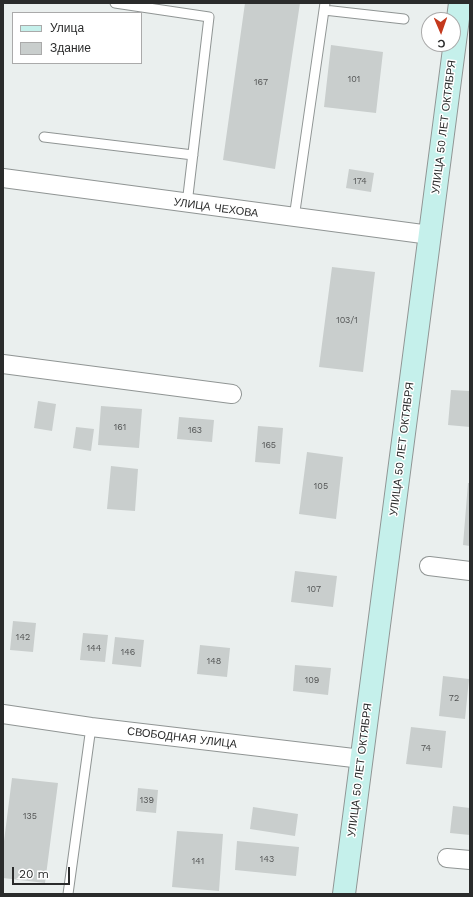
<!DOCTYPE html>
<meta charset="utf-8">
<style>
body{margin:0}
#map{position:relative;width:473px;height:897px;overflow:hidden;background:#eaefee;font-family:"Work Sans",sans-serif}
canvas{display:block}
.frame{position:absolute;inset:0;border:4px solid #2a2b2b;pointer-events:none}
.legend{position:absolute;left:12px;top:12px;width:130px;height:52px;box-sizing:border-box;background:#fff;border:1px solid #aaa;margin:0;padding:5px 7px;list-style:none;font-size:12px;color:#2a2b2b}
.legend li{display:flex;align-items:center;gap:8px;height:20px}
.legend b{width:20px;border:1px solid #aaa}
.north{position:absolute;left:421px;top:12px;width:40px;height:40px;box-sizing:border-box;background:#fff;border:1px solid #aaa;border-radius:50%;rotate:178deg;font-size:11px;font-weight:700;line-height:16px;text-align:center;color:#2a2b2b}
.north::after{content:'';display:block;margin:auto;width:14px;height:18px;background:#c4391d;clip-path:polygon(50% 0,100% 100%,50% 72%,0 100%)}
.scale{position:absolute;left:12px;top:867px;width:58px;height:18px;box-sizing:border-box;border:2px solid #2a2b2b;border-top:0;padding-left:5px;font-size:12px;line-height:14px;white-space:nowrap;color:#2a2b2b;-webkit-text-stroke:3px #fff;paint-order:stroke}
</style>
<div id="map">
<canvas width="473" height="897"></canvas>
<div class="frame"></div>
<ul class="legend">
<li><b style="height:5px;background:#c5f0eb"></b>Улица</li>
<li><b style="height:11px;background:#c9cecd"></b>Здание</li>
</ul>
<div class="north">С</div>
<div class="scale">20 m</div>
</div>
<script>
const context = document.querySelector('canvas').getContext('2d');
context.lineJoin = 'round';
function fillPath(path, color) { context.fillStyle = color; context.fill(path, 'evenodd'); }
function strokePath(path, color, width, dash) { context.strokeStyle = color; context.lineWidth = width; context.lineCap = dash ? 'butt' : 'round'; context.setLineDash(dash || []); context.stroke(path); }
function drawText(font, color, halo, rows, align = 'center') {
  context.font = font + ' "Work Sans",sans-serif'; context.lineWidth = 3; context.setLineDash([]); context.textBaseline = 'middle'; context.strokeStyle = halo; context.fillStyle = color; for (const [text, x, y, turn = 0] of rows) {
    context.save(); context.translate(x, y); context.rotate((+turn || 0) * Math.PI / 180); context.textAlign = isNaN(turn) ? turn : align; if (halo) context.strokeText(text, 0, 0); context.fillText(text, 0, 0); context.restore();
  }
}
const building = new Path2D(`
 M245,3H300L275,169L223,160Z
 M331,45L383,52L376,113L324,107Z
 M349,169L374,173L371,192L346,188Z
 M332,267L375,272L363,372L319,367Z
 M451,390L470,391V427L448,425Z
 M38,401L56,404L52,431L34,428Z
 M101,406L142,409L139,448L98,445Z
 M179,417L214,420L212,442L177,439Z
 M258,426L283,428L280,464L255,462Z
 M76,427L94,429L91,451L73,448Z
 M307,452L343,457L336,519L299,514Z
 M111,466L138,469L135,511L107,509Z
 M468,483H470V546L463,545Z
 M295,571L337,576L333,607L291,602Z
 M13,621L36,623L33,652L10,650Z
 M83,633L108,635L105,662L80,660Z
 M115,637L144,640L141,667L112,664Z
 M200,645L230,648L227,677L197,674Z
 M295,665L331,668L328,695L293,691Z
 M443,676L469,679L465,719L439,716Z
 M411,727L446,731L442,768L406,764Z
 M12,778L58,783L45,883L3,878V849Z
 M138,788L158,790L156,813L136,811Z
 M453,806L470,808V835L450,833Z
 M253,807L298,814L295,836L250,829Z
 M177,831L223,834L219,891L172,887Z
 M237,841L299,847L296,876L235,870Z`);
const service = new Path2D(`
 M115,3L209,17L187,204
 M324,10L404,19
 M44,137L193,155
 M294,218L325,3
 M68,894L91,727`);
const minor = new Path2D(`
 M3,178L430,235
 M3,364L232,394
 M429,566L470,571
 M3,714L91,727L362,759
 M447,858L470,860`);
const secondary = new Path2D(`
 M344,894L460,3`);
const numberNames = [
 ["101",354,79],
 ["167",261,82],
 ["174",360,181],
 ["103/1",347,320],
 ["161",120,427],
 ["163",195,430],
 ["165",269,445],
 ["105",321,486],
 ["107",314,589],
 ["142",23,637],
 ["144",94,648],
 ["146",128,652],
 ["148",214,661],
 ["109",312,680],
 ["72",454,698],
 ["74",426,748],
 ["139",147,800],
 ["135",30,816],
 ["143",267,859],
 ["141",198,861]
];
const streetNames = [
 ["УЛИЦА 50 ЛЕТ ОКТЯБРЯ",444,127,-83],
 ["УЛИЦА ЧЕХОВА",216,208,8],
 ["УЛИЦА 50 ЛЕТ ОКТЯБРЯ",402,449,-83],
 ["СВОБОДНАЯ УЛИЦА",182,738,7],
 ["УЛИЦА 50 ЛЕТ ОКТЯБРЯ",360,770,-83]
];
fillPath(building, '#c9cecd');
strokePath(service, '#909594', 11);
strokePath(minor, '#909594', 20);
strokePath(secondary, '#909594', 24);
strokePath(service, '#fff', 9);
strokePath(minor, '#fff', 18);
strokePath(secondary, '#c5f0eb', 22);
drawText('9px', '#525454', null, numberNames);
drawText('11px', '#2a2b2b', '#fff', streetNames);
</script>
